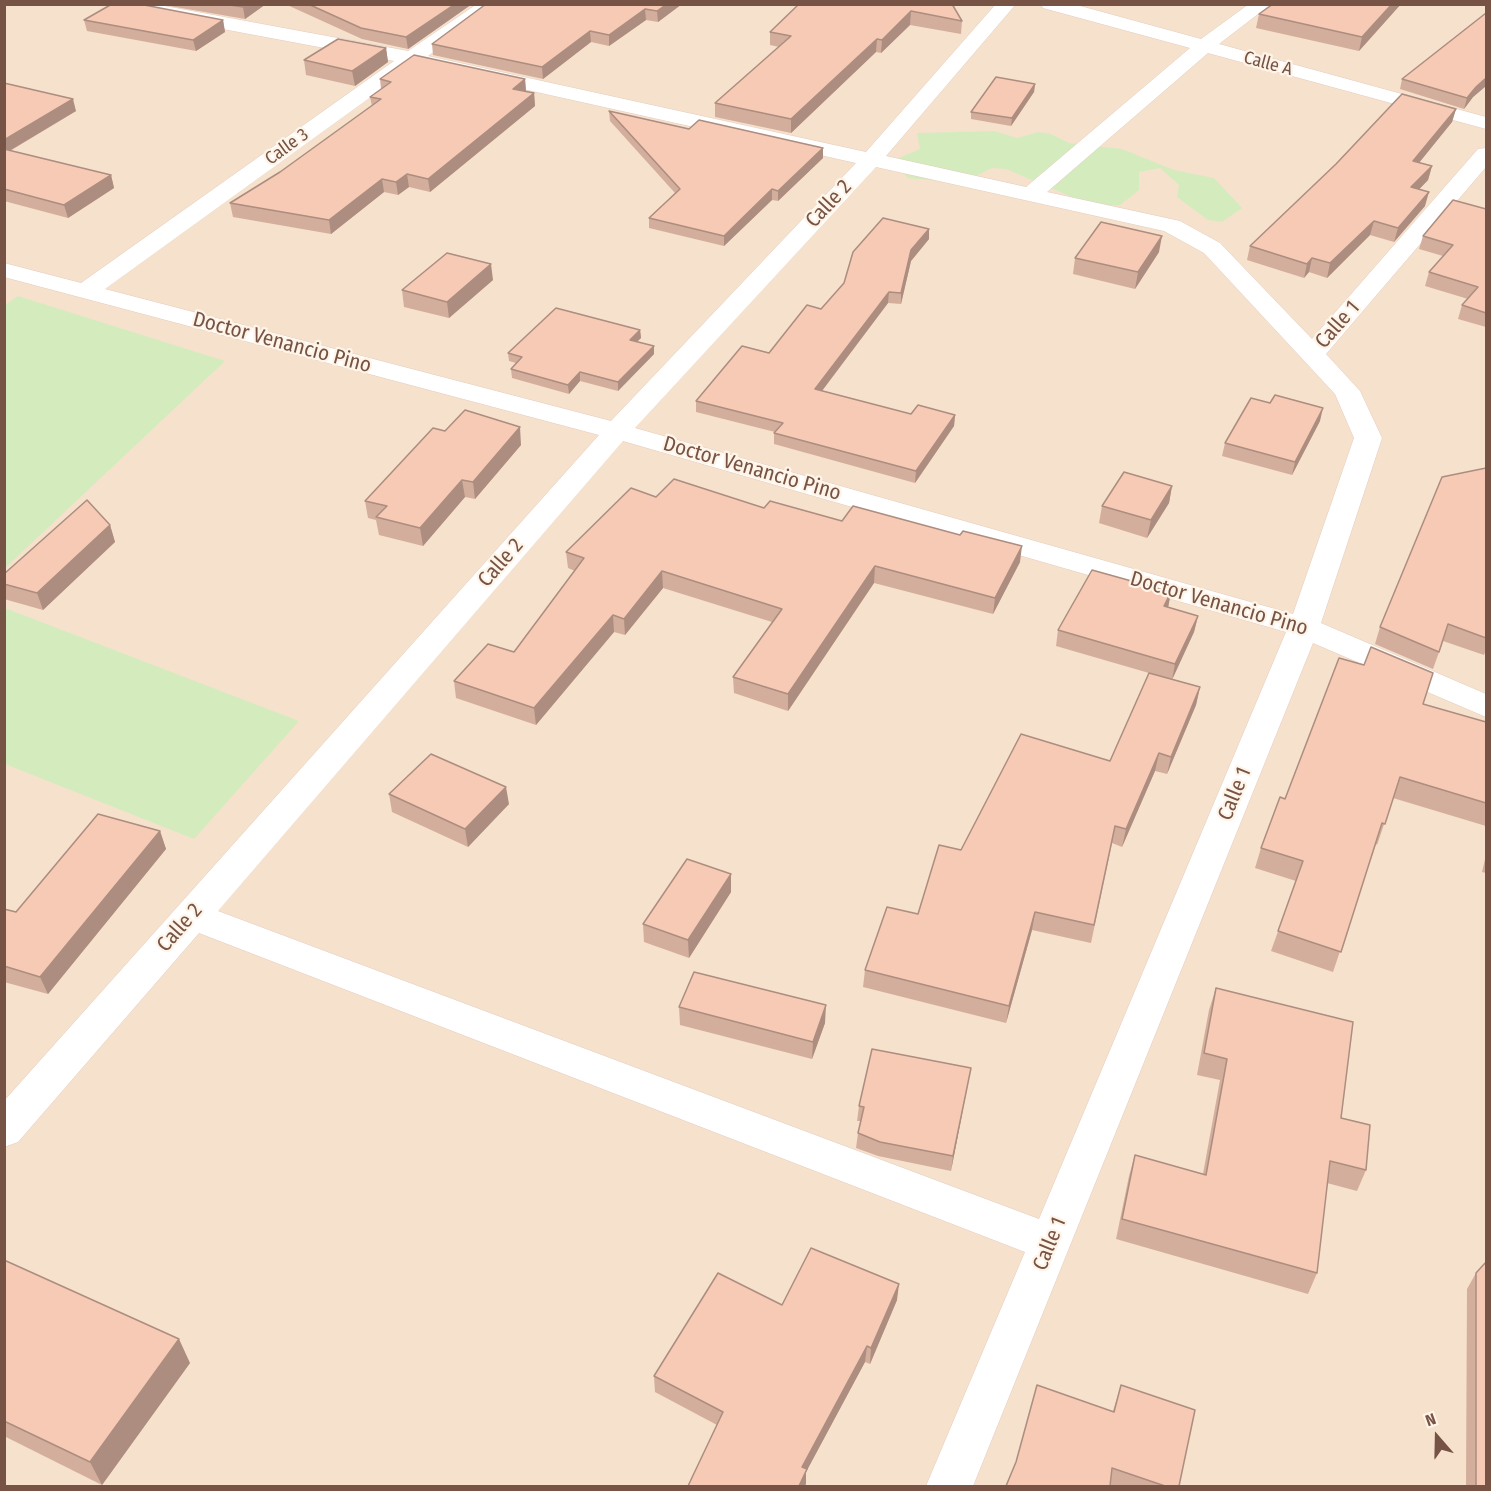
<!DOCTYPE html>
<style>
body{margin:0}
#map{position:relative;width:1491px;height:1491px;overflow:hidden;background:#fef0df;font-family:"Fira Sans Condensed",sans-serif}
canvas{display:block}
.frame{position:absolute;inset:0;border:6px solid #765345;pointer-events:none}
.north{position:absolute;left:1407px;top:1407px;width:60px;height:60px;-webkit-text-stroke:4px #fff4e8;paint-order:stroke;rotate:340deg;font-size:16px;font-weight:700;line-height:24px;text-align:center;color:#765345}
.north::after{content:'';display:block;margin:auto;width:21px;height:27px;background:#765345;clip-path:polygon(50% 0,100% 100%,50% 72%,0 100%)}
</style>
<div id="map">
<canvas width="1491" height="1491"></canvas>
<div class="frame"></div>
<div class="north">N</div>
</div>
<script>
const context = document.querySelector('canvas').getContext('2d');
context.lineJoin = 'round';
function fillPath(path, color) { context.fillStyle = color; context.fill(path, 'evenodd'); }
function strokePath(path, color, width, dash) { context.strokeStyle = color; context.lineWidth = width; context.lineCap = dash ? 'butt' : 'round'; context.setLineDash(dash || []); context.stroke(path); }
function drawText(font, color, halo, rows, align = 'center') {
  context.font = font + ' "Fira Sans Condensed",sans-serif'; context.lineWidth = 4.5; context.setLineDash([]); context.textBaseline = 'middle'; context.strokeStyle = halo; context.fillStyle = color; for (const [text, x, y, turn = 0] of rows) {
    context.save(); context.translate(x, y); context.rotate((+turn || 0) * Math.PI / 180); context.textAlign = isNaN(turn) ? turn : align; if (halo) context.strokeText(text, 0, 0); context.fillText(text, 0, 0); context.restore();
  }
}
const residential = new Path2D(`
 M5,5H1486V1486H5Z`);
const green = new Path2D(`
 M994,131L1017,138L1038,132L1051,134L1069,143L1122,149L1174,170L1214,178L1242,208L1222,222L1208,220L1177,197L1179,185L1160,168L1139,172V190L1120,205L1093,206L1006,169L992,168L961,183L908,178L892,161L920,149L917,133Z
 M18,296L225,361L5,568V305Z
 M4,608H5L299,721L194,839L5,764Z`);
const minor = new Path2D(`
 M112,4H154L408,51L477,4H499L428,56L866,152L996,4H1016L886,156L1026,187L1190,48L1043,8L1041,4H1073L1201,39L1249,4H1271L1219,44L1486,117V129L1208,53L1047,192L1180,221L1220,243L1312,339L1478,149L1486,148V167L1326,354L1360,391L1382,438L1321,623L1486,694V717L1313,643L973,1486H926L1025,1252L199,933L18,1142L4,1147V1101L599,435L4,277V263L81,283L394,61L121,10ZM415,65L856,163L611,421L105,289ZM876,167L1164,231L1204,253L1335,394L1354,438L1293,614L635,428ZM623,441L1286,632L1039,1219L218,911Z`);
const wall = new Path2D(`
 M158,4H266L245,19Z
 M285,4H472L408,49L362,39Z
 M486,4H682L658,22L646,20L609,46L591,42L543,79L433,55L432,44Z
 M952,4L962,21L961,34L910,25L881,53L876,52L791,133L715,117V103L779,47L770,45V32Z
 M1401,4L1359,51L1256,28L1259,14Z
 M1486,13V86L1473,97L1464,109L1400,89L1402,79Z
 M84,20H223L225,32L196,51L87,31Z
 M386,48L388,62L355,86L306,75L304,60Z
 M380,79H525L526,91L534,93L535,106L430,192L409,187L398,195L384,192L331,234L233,217L230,203L280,172L372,106L370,97L381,89Z
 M4,83L76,111L10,151L111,175L114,188L68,218L4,201Z
 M1035,84L1034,92L1011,126L971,119V112Z
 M1456,109L1452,122L1419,163L1432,166L1428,180L1419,189L1425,206L1394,242L1370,235L1327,278L1309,272L1304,278L1247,260L1250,246Z
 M609,111L689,129L823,148V158L778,201L772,200L724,246L649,228V218L675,193L610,121Z
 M1486,209V327L1458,319L1462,305L1468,299L1425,286L1429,272L1443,256L1419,249L1423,236Z
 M929,229V239L911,261L901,304L888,303L822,391L911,414L955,415L954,426L915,483L774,444V433L775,432L696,412V401L769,353L821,309L844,283Z
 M1159,252L1135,289L1073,274L1075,258Z
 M493,280L449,318L404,307L402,290Z
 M640,330L641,338L637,342L654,354L618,391L580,381L569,394L512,378L511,369L516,363L509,361L508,353Z
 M1320,421L1292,475L1222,456L1225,443Z
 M445,431L521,445L475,499L465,497L423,546L379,535L376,520L368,518L365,501Z
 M1486,468V650L1484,655L1443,641L1433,669L1375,644L1380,627Z
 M1172,486L1169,503L1147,538L1099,523L1102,506Z
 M656,497L764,508L842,521L1020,562L993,614L874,583L788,711L734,693L733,677L772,622L663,588L625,635L614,632L536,725L456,698L454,681L514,652L575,571L568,568L566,552Z
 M110,525L115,542L43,610L4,599V574Z
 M1171,592L1168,607L1198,616L1194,632L1172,679L1200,687L1196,705L1167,774L1155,771L1122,847L1112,843L1091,943L1032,930L1006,1023L863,987L865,970L918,914L961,850L1110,761L1149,673L1056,646L1058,630Z
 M1423,704L1486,722V826L1393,798L1377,845L1376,844L1333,972L1271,951L1296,881L1255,868L1261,848L1285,799Z
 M389,794L509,804L468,847L392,812Z
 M160,831L166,849L48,994L4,982V909L16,912Z
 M1486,855V873L1482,872Z
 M731,874V892L689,958L644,942L643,924Z
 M1216,988L1341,1118L1366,1170L1357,1191L1327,1183L1317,1273L1308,1294L1116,1239L1129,1176L1135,1155L1203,1174L1220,1080L1197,1075L1209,1010Z
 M679,1007L825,1023L812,1059L680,1025Z
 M968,1083L951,1171L878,1156L856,1148L858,1133L861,1121H857L859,1106Z
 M4,1260L190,1363L102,1485L4,1436Z
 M1476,1273L1486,1486H1466L1467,1289Z
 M897,1300L870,1364L865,1362L806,1472V1484L717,1425L655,1392L654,1376L782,1305Z
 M1121,1385L1179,1486H1006L1113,1411Z`);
const shadedWall = new Path2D(`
 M247,4H266L245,19L243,7Z
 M455,4H472L408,49L406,37Z
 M667,4H682L658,22L657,11Z
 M1392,4H1401L1359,51L1362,37Z
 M645,9L646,20L609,46V35Z
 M911,11L910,25L881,53L882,40Z
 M223,20L225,32L196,51L193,40Z
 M590,31L591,42L543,79L542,67Z
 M877,39L876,52L791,133V119Z
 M386,48L388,62L355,86L352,71Z
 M1486,78V86L1473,97L1464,109L1467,98L1476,87Z
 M525,79L526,92L513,89Z
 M1035,84L1034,92L1011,126L1012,118Z
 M534,93L535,106L430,192L428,179Z
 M73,99L76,111L4,154V140Z
 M1456,109L1452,122L1409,175L1413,161Z
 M823,148V158L778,201V191Z
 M1432,166L1428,180L1408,201L1411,187Z
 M407,174L409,187L398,195L396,182Z
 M111,175L114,188L68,218L64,205Z
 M382,179L384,192L331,234L329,220Z
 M772,189V200L724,246V236Z
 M1429,192L1425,206L1394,242L1398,228Z
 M1374,221L1370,235L1327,278L1330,263Z
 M929,229V239L911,261L901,304V293L911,250Z
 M1162,236L1159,252L1135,289L1138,272Z
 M1312,258L1309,272L1304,278L1307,264Z
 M491,264L493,280L449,318L447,302Z
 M889,292L888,303L815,400V389Z
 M640,330L641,338L630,348V340Z
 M654,346V354L618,391V382Z
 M580,372V381L569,394L568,385Z
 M1323,408L1320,421L1292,475L1295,462Z
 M955,415L954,426L915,483L916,471Z
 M520,427L521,445L475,499L473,482Z
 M462,480L465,497L423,546L420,528Z
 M1172,486L1169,503L1147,538L1151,520Z
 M110,525L115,542L43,610L37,593Z
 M1022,546L1020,562L993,614L995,598Z
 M875,566L874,583L788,711V694Z
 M662,571L663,588L625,635L624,619Z
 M1171,592L1168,608L1164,606Z
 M613,615L614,632L536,725L534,708Z
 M1198,616L1194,632L1172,680L1175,664Z
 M1200,687L1196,705L1167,774L1171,757Z
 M1159,753L1155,771L1122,847L1126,829Z
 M506,787L509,804L468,847L465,829Z
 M160,831L166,849L48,994L40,977Z
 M731,874V892L689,958L688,940Z
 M1035,912L1032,930L1006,1023L1009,1006Z
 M826,1005L825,1023L812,1059L813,1042Z
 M971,1068L968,1083L951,1171L953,1156Z
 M899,1284L897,1300L870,1364L871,1348Z
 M179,1339L190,1363L102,1485L90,1462Z
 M867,1346L865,1362L806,1472V1484L805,1486H799L802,1467Z`);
const building = new Path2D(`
 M112,4H139L223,20L193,40L84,20Z
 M224,4H247L243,7Z
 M308,4H455L406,37L361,28Z
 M486,4H667L657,11L645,9L609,35L590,31L542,67L432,44Z
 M799,4H952L962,21L911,11L882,40L877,39L791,119L715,103L791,36L770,32Z
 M1273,4H1392L1362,37L1259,14Z
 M1486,13V78L1476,87L1467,98L1402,79Z
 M338,39L386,48L352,71L304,60Z
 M414,55L525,79L513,89L534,93L428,179L407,174L396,182L382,179L329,220L230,203L280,172L381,99L370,97L391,82L380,79Z
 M996,77L1035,84L1012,118L971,112Z
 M4,83L73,99L4,140Z
 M1402,94L1456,109L1413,161L1432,166L1411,187L1429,192L1398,228L1374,221L1330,263L1312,258L1307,264L1250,246L1336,164Z
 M609,111L689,129L699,120L823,148L778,191L772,189L724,236L649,218L680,189Z
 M4,149L111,175L64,205L4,189Z
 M1453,200L1486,209V313L1462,305L1478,287L1429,272L1453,245L1423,236Z
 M883,218L929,229L911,250L901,293L889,292L815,389L911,414L918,405L955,415L916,471L774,433L783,423L696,401L742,346L769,353L807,305L821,309L844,283L853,252Z
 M1101,222L1162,236L1138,272L1075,258Z
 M447,253L491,264L447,302L402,290Z
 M556,308L640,330L630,340L654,346L618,382L580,372L568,385L511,369L522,357L508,353Z
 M1275,395L1323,408L1295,462L1225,443L1251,398L1270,403Z
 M465,410L520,427L473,482L462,480L420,528L376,517L387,506L365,501L433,428L445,431Z
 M1486,468V638L1448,624L1439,652L1380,627L1442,477Z
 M1124,472L1172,486L1151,520L1102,506Z
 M674,479L764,508L770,501L842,521L853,506L960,535L963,531L1022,546L995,598L875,566L788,694L733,677L782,609L662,571L624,619L613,615L534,708L454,681L488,644L514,652L584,558L566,552L631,488L656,497Z
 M87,500L110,525L37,593L4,584V574Z
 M1092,570L1171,592L1164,606L1198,616L1175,664L1058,630Z
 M1371,647L1433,673L1423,704L1486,722V803L1400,777L1385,824L1382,823L1341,952L1278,931L1303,861L1261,848L1280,797L1285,799L1339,658L1364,665Z
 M1149,673L1200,687L1171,757L1159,753L1126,829L1115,826L1094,925L1035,912L1009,1006L865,970L887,907L918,914L939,845L961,850L1021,734L1110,761Z
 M431,754L506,787L465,829L389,794Z
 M98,814L160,831L40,977L4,966V909L16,912Z
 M687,859L731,874L688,940L643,924Z
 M694,972L826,1005L813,1042L679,1007Z
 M1216,988L1353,1022L1341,1118L1370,1125L1366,1170L1330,1161L1317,1273L1122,1219L1135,1155L1206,1175L1227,1059L1204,1053Z
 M872,1049L971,1068L953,1156L880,1142L858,1133L864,1107L859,1106Z
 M811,1248L899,1284L871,1348L867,1346L802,1467L807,1469L799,1486H688L723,1412L654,1376L718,1273L782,1305Z
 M4,1260L179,1339L90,1462L4,1421Z
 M1486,1262V1486H1476V1273Z
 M1037,1385L1114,1412L1121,1385L1195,1410L1179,1486H1165L1112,1468L1110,1486H1006L1016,1462Z`);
const farStreetnames = [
 ["Calle A",1268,64,15],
 ["Calle 3",287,147,-36]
];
const streetNames = [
 ["Calle 2",829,204,-47],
 ["Calle 1",1338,325,-49],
 ["Doctor Venancio Pino",282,343,15],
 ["Doctor Venancio Pino",752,469,16],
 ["Calle 2",501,563,-49],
 ["Doctor Venancio Pino",1219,604,16],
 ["Calle 1",1235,794,-68],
 ["Calle 2",180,928,-49],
 ["Calle 1",1050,1244,-68]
];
fillPath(residential, '#f6e1cd');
fillPath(green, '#d4ecbd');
strokePath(minor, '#e5cdbe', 1);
fillPath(minor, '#fff');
fillPath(wall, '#d4ae9c');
fillPath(shadedWall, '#ac8d7f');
fillPath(building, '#f6cab5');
strokePath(building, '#ac8d7f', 1.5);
drawText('18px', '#765345', '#fff4e8', farStreetnames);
drawText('21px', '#765345', '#fff4e8', streetNames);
</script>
